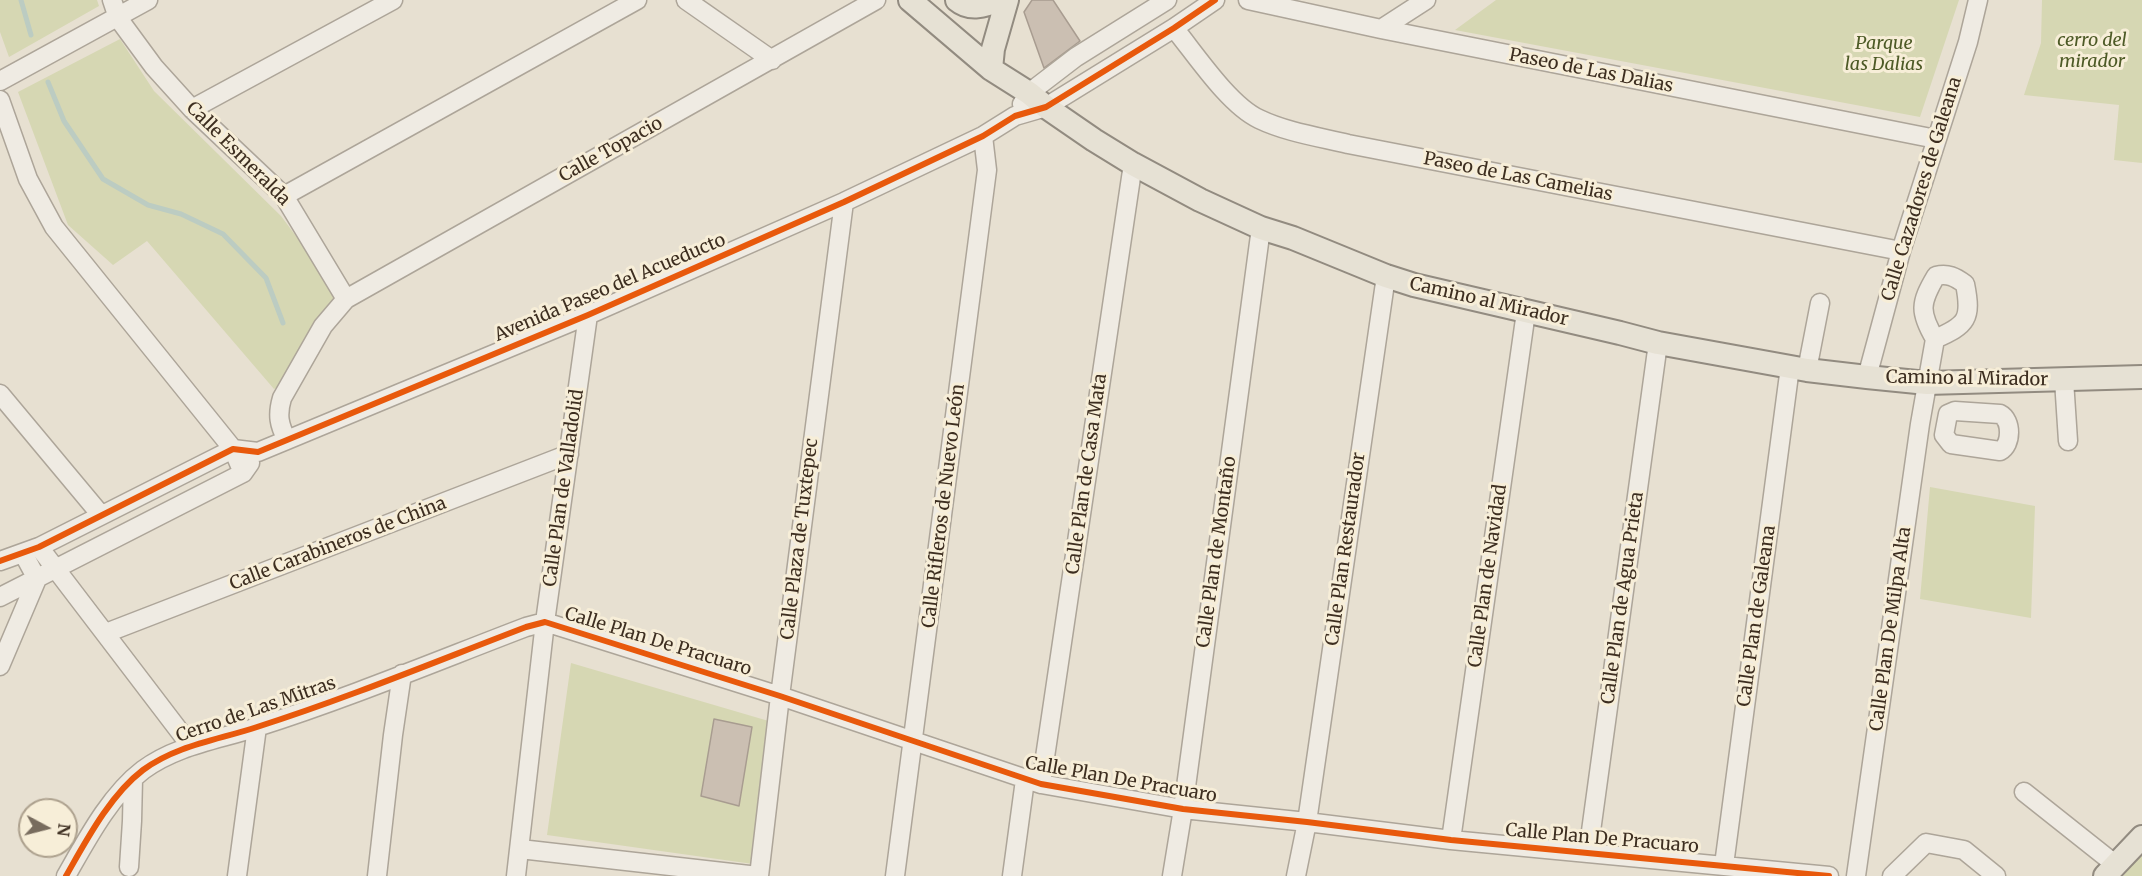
<!DOCTYPE html>
<meta charset="utf-8">
<style>
body{margin:0}
#map{position:relative;width:2142px;height:876px;overflow:hidden;background:#e7e0d1;font-family:Merriweather,serif}
canvas{display:block}
.north{position:absolute;left:18px;top:798px;width:60px;height:60px;box-sizing:border-box;background:#f7eed8;border:2px solid #ada18e;border-radius:50%;rotate:97deg;font-size:16px;font-weight:700;line-height:24px;text-align:center;color:#3d2e20}
.north::after{content:'';display:block;margin:auto;width:21px;height:27px;background:#786c5e;clip-path:polygon(50% 0,100% 100%,50% 72%,0 100%)}
</style>
<div id="map">
<canvas width="2142" height="876"></canvas>
<div class="north">N</div>
</div>
<script>
const context = document.querySelector('canvas').getContext('2d');
context.lineJoin = 'round';
function fillPath(path, color) { context.fillStyle = color; context.fill(path, 'evenodd'); }
function strokePath(path, color, width, dash) { context.strokeStyle = color; context.lineWidth = width; context.lineCap = dash ? 'butt' : 'round'; context.setLineDash(dash || []); context.stroke(path); }
function drawText(font, color, halo, rows, align = 'center') {
  context.font = font + ' Merriweather,serif'; context.lineWidth = 6; context.setLineDash([]); context.textBaseline = 'middle'; context.strokeStyle = halo; context.fillStyle = color; for (const [text, x, y, turn = 0] of rows) {
    context.save(); context.translate(x, y); context.rotate((+turn || 0) * Math.PI / 180); context.textAlign = isNaN(turn) ? turn : align; if (halo) context.strokeText(text, 0, 0); context.fillText(text, 0, 0); context.restore();
  }
}
const green = new Path2D(`
 M0,0H97L99,6L9,57L0,32Z
 M1496,0H1959L1920,117L1455,30Z
 M2042,0H2142V163L2114,160L2119,105L2024,95L2041,43Z
 M120,39L154,91L281,216L346,303L294,378L274,389L147,241L113,265L68,225L18,92Z
 M1930,487L2035,506L2031,618L1920,599Z
 M571,663L772,722L753,864L547,835Z
 M2142,854V876H2123Z`);
const stream = new Path2D(`
 M21,0L31,35
 M48,82L64,121L103,179L148,205L181,214L223,234L266,278L283,323`);
const building = new Path2D(`
 M1032,0H1053L1080,41L1044,68L1024,12Z
 M714,719L752,727L739,806L701,796Z`);
const minor = new Path2D(`
 M112,0L118,18L154,67L192,109L284,196L346,299L323,326L282,398C277,415 279,425 287,440
 M686,0L772,60
 M1248,0L1381,29L1936,139
 M1174,28C1196,55 1229,105 1259,119C1286,132 1319,137 1348,144L1901,251
 M1381,29L1426,0
 M0,81L148,0
 M0,100L28,179L54,227L233,449L243,473
 M1022,104L1029,93L1076,57L1167,0
 M192,109L393,0
 M284,196L637,0
 M346,299L876,0
 M1807,370L1820,303
 M1867,377L1901,251L1968,42L1978,0
 M2064,380L2068,441
 M0,394L101,515
 M1955,411L2000,414C2012,420 2012,445 2000,451L1951,444L1944,435L1948,414Z
 M39,547L190,745
 M0,561L39,547L233,449L258,452L287,440L588,315L844,202L983,136L1015,116L1046,107L1174,28L1215,0
 M0,597L243,473L250,463
 M106,633L569,454
 M0,666L37,579L23,553
 M1041,784L1133,164
 M2024,792L2116,865
 M1451,840L1526,312
 M520,849L758,876
 M1588,853L1658,343
 M1724,865L1790,367
 M129,867L132,821L133,779
 M66,876C86,841 110,795 143,770C177,745 218,740 257,727C348,698 437,661 526,627L545,622L780,696L1041,784L1183,809L1307,822L1451,840L1829,876
 M237,876L257,727
 M377,876L393,735L402,674
 M516,876L545,622L588,315
 M759,876L780,696L844,202
 M895,876L987,170L983,136
 M1012,876L1025,780
 M1172,876L1183,809L1261,228
 M1296,876L1307,822L1386,276
 M1856,876L1920,424L1935,339C1967,325 1972,319 1965,284C1955,277 1948,273 1936,276C1920,303 1919,312 1935,339
 M1892,876L1926,843L1964,850L1996,876`);
const major = new Path2D(`
 M910,0L991,69L1029,93L1046,107L1094,140L1133,164L1200,200L1261,228L1293,238L1386,276L1414,285L1620,333L1658,343L1807,370L1867,377L1927,383L2142,377
 M957,0C970,11 985,6 999,0
 M991,69L993,49L1007,0
 M2105,876L2142,837`);
const cycleway = new Path2D(`
 M0,561L39,547L233,449L258,452L287,440L588,315L844,202L983,136L1015,116L1046,107L1174,28L1215,0
 M66,876C86,841 110,795 143,770C177,745 218,740 257,727C348,698 437,661 526,627L545,622L780,696L1041,784L1183,809L1307,822L1451,840L1829,876`);
const parkNames = [
 ["cerro del",2092,41],
 ["mirador",2092,62],
 ["Parque",1884,44],
 ["las Dalias",1884,65]
];
const streetNames = [
 ["Paseo de Las Dalias",1591,71,11],
 ["Calle Topacio",611,150,-29],
 ["Calle Esmeralda",238,154,45],
 ["Paseo de Las Camelias",1518,177,11],
 ["Calle Cazadores de Galeana",1922,189,-73],
 ["Avenida Paseo del Acueducto",610,288,-23],
 ["Camino al Mirador",1489,302,13],
 ["Camino al Mirador",1967,379,1],
 ["Calle Plan de Casa Mata",1087,474,-82],
 ["Calle Plan de Valladolid",564,488,-82],
 ["Calle Rifleros de Nuevo León",944,506,-83],
 ["Calle Plaza de Tuxtepec",800,539,-83],
 ["Calle Carabineros de China",338,544,-21],
 ["Calle Plan Restaurador",1346,549,-82],
 ["Calle Plan de Montaño",1217,552,-82],
 ["Calle Plan de Navidad",1488,576,-82],
 ["Calle Plan de Agua Prieta",1623,598,-82],
 ["Calle Plan de Galeana",1757,616,-82],
 ["Calle Plan De Milpa Alta",1891,629,-82],
 ["Calle Plan De Pracuaro",658,642,17],
 ["Cerro de Las Mitras",256,710,-19],
 ["Calle Plan De Pracuaro",1121,780,10],
 ["Calle Plan De Pracuaro",1602,839,5]
];
fillPath(green, '#d6d7b3');
strokePath(stream, '#bcccc2', 5);
fillPath(building, '#cbbfb2');
strokePath(building, '#a89c90', 1.5);
strokePath(minor, '#ada599', 21);
strokePath(major, '#928b80', 26);
strokePath(minor, '#efebe3', 18);
strokePath(major, '#e6e1d4', 22);
strokePath(cycleway, '#e8590c', 6);
drawText('italic 18px', '#4d5a26', '#f7eed8', parkNames);
drawText('18px', '#3d2e20', '#f7eed8', streetNames);
</script>
